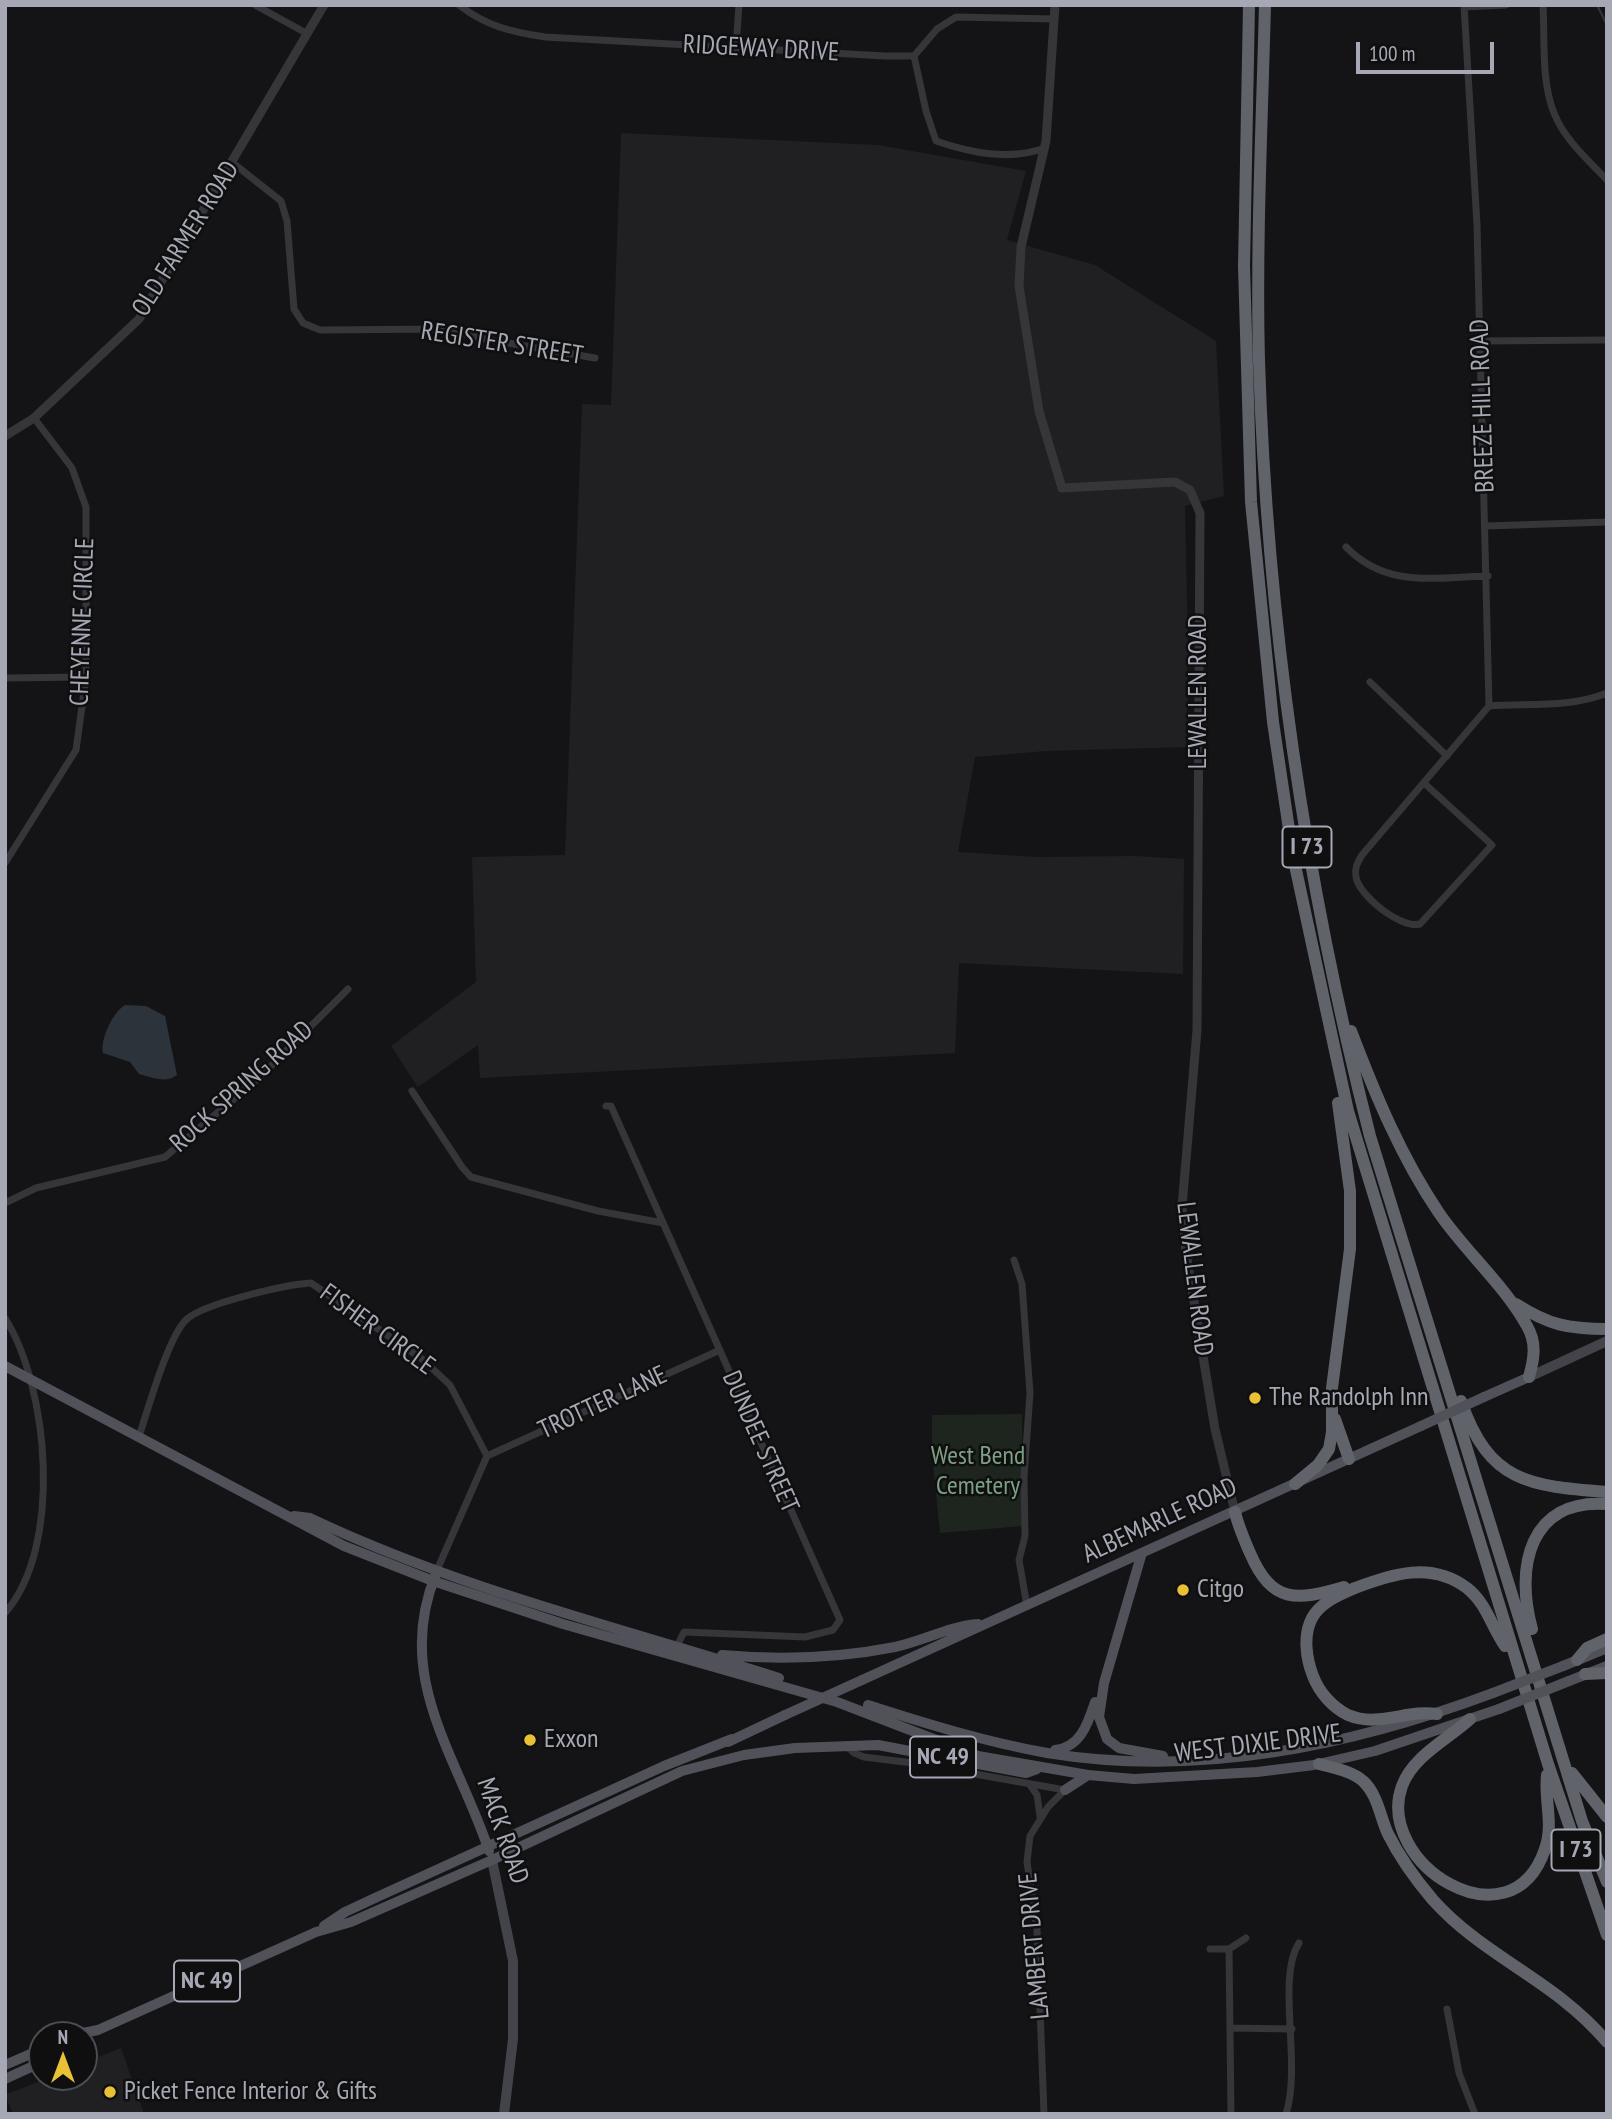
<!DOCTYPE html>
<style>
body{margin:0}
#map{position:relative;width:1612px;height:2119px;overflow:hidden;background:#141315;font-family:"PT Sans Narrow",sans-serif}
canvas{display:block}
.frame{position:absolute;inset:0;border:7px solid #a6a9b5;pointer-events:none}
.north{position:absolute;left:28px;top:2021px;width:70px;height:70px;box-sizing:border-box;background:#0f0f10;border:2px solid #4b4d52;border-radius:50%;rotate:0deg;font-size:19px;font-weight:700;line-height:28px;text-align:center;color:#a6a9b5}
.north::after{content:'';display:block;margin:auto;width:24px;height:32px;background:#eac036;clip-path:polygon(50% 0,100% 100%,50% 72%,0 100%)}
.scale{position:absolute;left:1356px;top:42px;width:138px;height:32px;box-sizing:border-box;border:4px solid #a6a9b5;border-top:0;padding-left:9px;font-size:21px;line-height:24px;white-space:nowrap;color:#a6a9b5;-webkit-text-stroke:5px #0f0f10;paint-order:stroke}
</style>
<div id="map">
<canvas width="1612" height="2119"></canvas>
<div class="frame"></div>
<div class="north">N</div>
<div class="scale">100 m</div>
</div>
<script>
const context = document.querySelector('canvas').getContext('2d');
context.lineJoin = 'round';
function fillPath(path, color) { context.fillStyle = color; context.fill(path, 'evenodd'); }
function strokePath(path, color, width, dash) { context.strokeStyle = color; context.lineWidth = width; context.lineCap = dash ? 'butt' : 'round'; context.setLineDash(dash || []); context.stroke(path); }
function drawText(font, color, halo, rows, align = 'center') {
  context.font = font + ' "PT Sans Narrow",sans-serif'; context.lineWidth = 5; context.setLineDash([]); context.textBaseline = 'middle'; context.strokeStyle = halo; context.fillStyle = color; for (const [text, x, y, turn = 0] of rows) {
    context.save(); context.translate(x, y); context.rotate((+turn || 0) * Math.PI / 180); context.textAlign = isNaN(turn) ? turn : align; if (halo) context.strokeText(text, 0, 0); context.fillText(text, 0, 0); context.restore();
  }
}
const built = new Path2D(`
 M621,133L878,145L1026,171L1007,240L1095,265L1216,341L1224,496L1185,506L1188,649L1186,747L1046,751L975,757L958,852L1036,857L1135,856L1184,859L1183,974L959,963L955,1053L480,1078L478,1045L418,1087L391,1046L476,982L472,857L565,855L582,404L611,405Z
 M121,2048L144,2114H13L5,2095L50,2077H84V2063Z`);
const green = new Path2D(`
 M1022,1414L1023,1526L940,1533L932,1454V1415Z`);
const water = new Path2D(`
 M125,1005L146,1006L165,1016L177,1075C166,1084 151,1077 139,1074L130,1062L103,1053C100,1039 113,1012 125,1005Z`);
const stream = new Path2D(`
 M1597,5L1607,25`);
const minor = new Path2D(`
 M255,5L306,33
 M459,5C486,26 511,32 545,37L885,56H914L937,29L956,17L1054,19
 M1543,5C1545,39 1541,81 1554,113C1564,139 1588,160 1607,180
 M1464,7L1506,5
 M736,47L739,5
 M914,56L926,111L936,141C971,153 1010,161 1045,148
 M233,163L281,201L287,221L294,309L303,323L320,330L445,329L485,339L595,358
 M1481,341L1607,340
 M1486,526L1607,522
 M1346,547C1387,589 1435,577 1488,576
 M5,678L86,677
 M1370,682L1447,756
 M1489,706C1528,703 1570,708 1607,693
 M1424,783L1492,845L1420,924C1401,929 1359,896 1356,877C1354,868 1358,862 1362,855L1489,706L1477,225L1464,5
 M5,863L76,750L86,677V507L72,468L34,418
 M412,1091L462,1167L471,1177L598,1211L663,1223
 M606,1106H611L840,1620L833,1630L805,1637L684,1632L677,1646
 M5,1203L36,1188L165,1157L261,1076L348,989
 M1014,1260L1022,1284L1030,1393L1024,1477L1025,1536L1019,1560L1027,1606
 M5,1318C49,1388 63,1547 5,1613
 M139,1436C148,1410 168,1337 186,1320C201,1304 288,1284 311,1283L422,1359L450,1385L487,1456
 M487,1456L720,1350
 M437,1570L487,1456
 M845,1745L854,1753L864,1757L913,1763L1065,1790
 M1030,1785L1037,1795L1040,1816
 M1210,1949H1229L1246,1938
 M1229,1949L1231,2114
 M1447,2009L1459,2073L1475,2114
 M1230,2028L1292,2029
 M1044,2114L1037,1929L1027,1862L1030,1836L1048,1807L1065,1790
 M1286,2114C1302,2064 1276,1979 1299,1943`);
const tertiary = new Path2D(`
 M1055,5L1046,141L1021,247L1019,286L1039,411L1062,488L1175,482L1190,490L1200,513L1197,1030L1182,1207L1186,1253L1215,1429L1235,1512
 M5,436L34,418L139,319L324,5`);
const secondary = new Path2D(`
 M1529,1377L1607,1341
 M492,1860L513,1961V2039L504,2114`);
const primary = new Path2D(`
 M5,1366L344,1546L433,1581L563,1624L837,1702L978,1756L1088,1775L1134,1779L1257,1772L1314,1765L1375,1751L1499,1709
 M1484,1397L1529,1377
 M294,1516L310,1518C459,1589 622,1628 779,1678
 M1141,1556L1104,1683L1099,1717L1107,1739L1119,1748L1163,1756
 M436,1574C393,1678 458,1757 489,1851
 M722,1655C779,1660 839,1658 895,1647C923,1641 950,1626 978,1624
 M1563,1666L1607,1648
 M862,1680L1421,1426
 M1569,1681L1607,1666
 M868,1705C927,1724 986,1742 1047,1753C1199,1778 1351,1746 1493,1693
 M728,1742L785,1715
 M1055,1750C1081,1747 1088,1723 1095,1702
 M1065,1790L1088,1775
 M324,1926L345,1912L375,1898L664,1766L732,1739
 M73,2035L98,2030L316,1932L351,1922L492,1860L682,1771L744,1755L795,1748L878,1745L1026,1773L1037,1769
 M5,2065L42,2049
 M5,2079L42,2062`);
const motorway = new Path2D(`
 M1249,5L1244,266L1251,502L1273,722L1293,856L1348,1111L1548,1764L1607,1935
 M1265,5C1262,123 1256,242 1259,360C1267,623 1305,882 1370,1136L1582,1821L1607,1882
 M1351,1031C1375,1094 1401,1157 1439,1213C1465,1251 1506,1287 1527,1326C1537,1343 1534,1359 1529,1377
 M1516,1304C1549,1325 1568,1329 1607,1329
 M1461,1401C1489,1483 1529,1486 1607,1492
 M1335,1419L1349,1459
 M1295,1484L1318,1465L1329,1449L1332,1432V1388L1350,1249V1191L1338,1103
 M1235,1512C1238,1526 1244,1539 1250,1553C1272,1604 1296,1601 1344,1587
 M1532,1629C1515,1568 1529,1498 1607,1504
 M1577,1660L1587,1648L1607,1639
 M1585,1674L1607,1673
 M1437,1714C1407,1709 1379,1728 1348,1715C1332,1707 1319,1692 1313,1676C1306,1658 1303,1635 1312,1618C1321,1602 1339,1595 1355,1588C1392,1574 1431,1561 1467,1588C1487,1604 1491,1626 1505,1646
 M1470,1719C1447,1740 1413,1756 1402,1786C1374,1863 1511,1950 1545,1849C1554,1824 1544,1800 1547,1775
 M1319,1764C1334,1768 1351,1771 1363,1781C1378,1795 1380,1817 1388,1834C1400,1858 1416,1880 1433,1900C1485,1958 1555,1980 1607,2042
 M1572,1773L1607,1817`);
const primaryBridge = new Path2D(`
 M1421,1426L1484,1397
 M1493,1693L1563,1666
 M1499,1709L1569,1681
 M785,1715L862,1680`);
const markers = [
 [1255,1398,7,"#eac036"],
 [1183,1590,7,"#eac036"],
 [530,1740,7,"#eac036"],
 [110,2092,7,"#eac036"]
];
const shields = [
 [1307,847,49],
 [943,1757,66],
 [1576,1850,49],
 [207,1981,66]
];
const shieldNames = [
 ["I 73",1307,847],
 ["NC 49",943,1757],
 ["I 73",1576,1850],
 ["NC 49",207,1981]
];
const streetNames = [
 ["RIDGEWAY DRIVE",761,49,3],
 ["OLD FARMER ROAD",186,239,-58],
 ["REGISTER STREET",502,344,9],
 ["BREEZE HILL ROAD",1483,406,-92],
 ["CHEYENNE CIRCLE",83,622,-88],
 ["LEWALLEN ROAD",1199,692,-90],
 ["ROCK SPRING ROAD",242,1087,-42],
 ["LEWALLEN ROAD",1194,1279,83],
 ["FISHER CIRCLE",377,1330,36],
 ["TROTTER LANE",603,1403,-25],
 ["DUNDEE STREET",760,1442,66],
 ["ALBEMARLE ROAD",1160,1521,-25],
 ["WEST DIXIE DRIVE",1258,1744,-7],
 ["MACK ROAD",502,1831,71],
 ["LAMBERT DRIVE",1035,1946,-95]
];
const poiNames = [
 ["The Randolph Inn",1269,1398],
 ["Citgo",1197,1590],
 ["Exxon",544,1740],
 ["Picket Fence Interior & Gifts",124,2092]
];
const parkNames = [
 ["West Bend",978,1457],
 ["Cemetery",978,1487]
];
fillPath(built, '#202022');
fillPath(green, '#1e251f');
fillPath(water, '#2c333a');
strokePath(stream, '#2c333a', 2.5);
strokePath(minor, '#35353a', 7);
strokePath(tertiary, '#35353a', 9);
strokePath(secondary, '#43444a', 10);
strokePath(primary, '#515259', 10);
strokePath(motorway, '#61636b', 12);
strokePath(primaryBridge, '#515259', 10);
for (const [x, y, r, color] of markers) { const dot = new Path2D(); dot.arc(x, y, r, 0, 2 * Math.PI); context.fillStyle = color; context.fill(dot); strokePath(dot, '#0f0f10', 2.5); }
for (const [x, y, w] of shields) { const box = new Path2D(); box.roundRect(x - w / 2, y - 20.5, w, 41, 5); context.fillStyle = '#0f0f10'; context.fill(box); strokePath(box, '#a6a9b5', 2); }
drawText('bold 24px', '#a6a9b5', null, shieldNames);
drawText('26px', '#a6a9b5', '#0f0f10', streetNames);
drawText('26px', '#a6a9b5', '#0f0f10', poiNames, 'left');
drawText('26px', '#7d9f83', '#0f0f10', parkNames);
</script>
